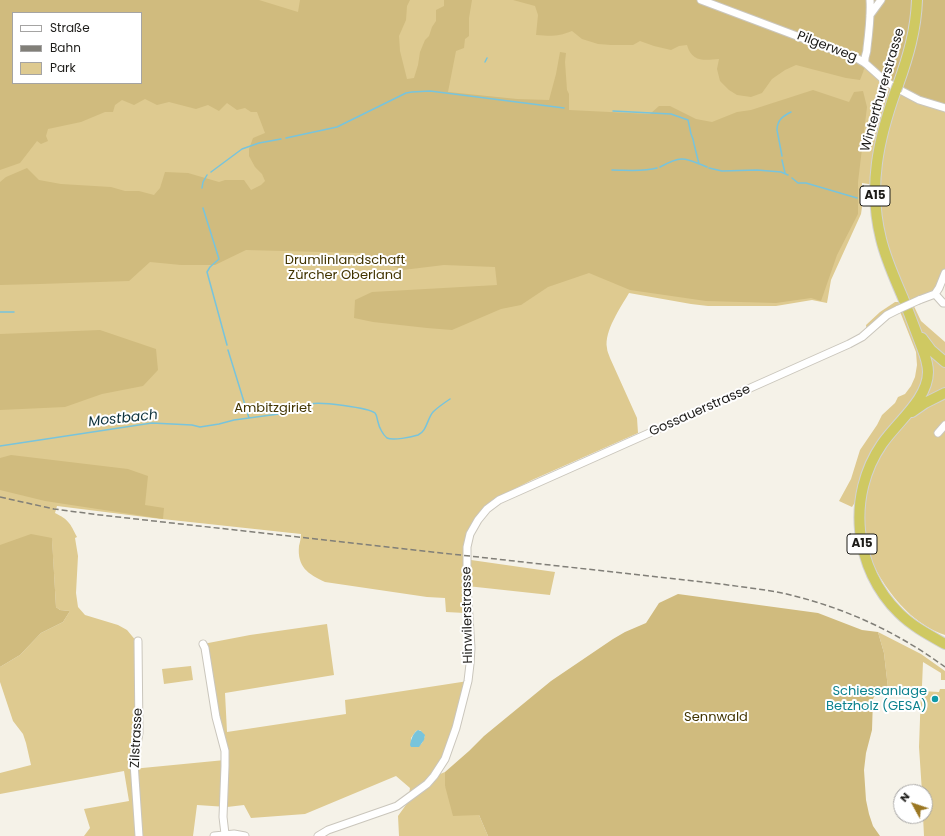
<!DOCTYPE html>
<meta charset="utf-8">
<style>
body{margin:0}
#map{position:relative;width:945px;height:836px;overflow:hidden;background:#f5f2e8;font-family:Poppins,sans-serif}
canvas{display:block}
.legend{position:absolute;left:12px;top:12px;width:130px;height:72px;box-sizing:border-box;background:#fff;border:1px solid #a5a4a3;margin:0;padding:5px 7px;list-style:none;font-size:12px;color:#1d1c19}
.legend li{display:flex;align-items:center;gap:8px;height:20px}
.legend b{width:20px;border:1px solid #a5a4a3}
.north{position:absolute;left:893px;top:784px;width:40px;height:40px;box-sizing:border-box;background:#fff;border:1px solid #a5a4a3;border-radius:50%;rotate:310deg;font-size:11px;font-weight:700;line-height:16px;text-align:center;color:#1d1c19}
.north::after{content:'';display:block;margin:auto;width:14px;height:18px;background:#9b7722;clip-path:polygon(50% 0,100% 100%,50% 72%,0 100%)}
</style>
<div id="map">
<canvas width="945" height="836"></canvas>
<ul class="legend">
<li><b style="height:5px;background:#fff"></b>Straße</li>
<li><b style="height:5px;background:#817f78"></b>Bahn</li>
<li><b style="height:11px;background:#deca90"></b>Park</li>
</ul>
<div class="north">N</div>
</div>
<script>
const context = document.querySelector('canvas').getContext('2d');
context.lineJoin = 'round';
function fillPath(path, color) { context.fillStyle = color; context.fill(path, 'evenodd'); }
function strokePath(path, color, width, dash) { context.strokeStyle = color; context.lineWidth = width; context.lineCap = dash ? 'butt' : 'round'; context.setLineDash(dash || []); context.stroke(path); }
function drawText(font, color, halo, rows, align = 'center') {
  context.font = font + ' Poppins,sans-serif'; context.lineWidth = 4; context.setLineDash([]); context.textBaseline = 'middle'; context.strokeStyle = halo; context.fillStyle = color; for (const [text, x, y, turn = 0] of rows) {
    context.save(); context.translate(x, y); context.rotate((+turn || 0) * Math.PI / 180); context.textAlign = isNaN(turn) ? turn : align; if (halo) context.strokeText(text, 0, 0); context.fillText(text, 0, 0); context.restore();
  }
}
const green = new Path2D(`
 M0,0H699L863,71L867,61L945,107V278L939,288L912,302L921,321L945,342V635C919,626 900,607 885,585C878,574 872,564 868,552C861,531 863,508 866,485L852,507L839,501L851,479L860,450L877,425L882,415L895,403L898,397L905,394L911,386L915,377L917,365L916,352L899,309L867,332L866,325L880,312L895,302H911L906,297L888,263L875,185L862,183V207L861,214L831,280L827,303L812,300L776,306H708L691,304L629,293C621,307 604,331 607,348C607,351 609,355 610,358L637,418L638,433L532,480L491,501L473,524L464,542V562L471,560L555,572L550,595L467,586H464L465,613L446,612L445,598L427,597L325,582C308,574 297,567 299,546C300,542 301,538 301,534L153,518L57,506L55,513C69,520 70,523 77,537L75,538L78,556L76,593L78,607L85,615L118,625L127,630L137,642V733L132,769L225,760L203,644L250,635L327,624L334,675L225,693L227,732L346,714L345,700L468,681L456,728L435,776L445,772V786L479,815L488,836H399L398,816L408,802L410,788L396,776L305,814L251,818L244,805L227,807L197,805L193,836H84L90,828L84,809L129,801L124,771L0,794V773L31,765L26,743L23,734L13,721L0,682V667L20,655L41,633L63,622L70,611L60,610L56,607L52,540L0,561ZM13,13H141V83H13ZM420,730L425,736L422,743L418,747H411V738L416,731Z
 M878,632L921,654L945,671V680H941V673L923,662L922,686L888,688L884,653Z
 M191,666L193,680L164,684L162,669Z
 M940,689H945V836H924L923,816H925V792H922L919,747L921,691L939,692Z`);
const forest = new Path2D(`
 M0,0H259L298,12L300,0H410L407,6L406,20L399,36L400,51L407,79L414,78L418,65L420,52L425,40L429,36L432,27L436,21V10L444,6V0H472L469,18V36L465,39L464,48L456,51L448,92L517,99L549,100L556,74L560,52L566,53L565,62L567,90L569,94V110L650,114L659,106H670L696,119L712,122L737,112L751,110L813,90L849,102L854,92L863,91L867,107L858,182V214L837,255L821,301L811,298L776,303L706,301L630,290L589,273L548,287L521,305L501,309L452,330L427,328L373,322L354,318L355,300L372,292L497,285L495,267L444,265L403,270L359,253L246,250L215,265H181L150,262L129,281L40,284L0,285V182L6,177L27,168L39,180L61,184L111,187L125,191H139L154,195L160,188L165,172L188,173L219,182L225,180H244L251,190L261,185L265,181L262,174L255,167L249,156V149L253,138L265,133L257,112H251L245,108L237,110L227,103L219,111L208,105L196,109L169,102L157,105L145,99L134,105L122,100L115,105L113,112H105L81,122L48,129L46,136L48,141L41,144L37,141L20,163L0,170ZM13,13H141V83H13Z
 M513,0H945V107L900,90L867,62L860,80L846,78L796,65L785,70L772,79L762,93L751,97L737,95L729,90L720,81L717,69L719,59C705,60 692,63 687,45L679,46L671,50L654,46L640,41L633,45H611L598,44L582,39L572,31C557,37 551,36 536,35L538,15L535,6Z
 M100,330L156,349L158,370L143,386L102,394L65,407L0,410V334Z
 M11,455L128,469L148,476L145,505L164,508L163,519L45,501L0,490V458Z
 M31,534L52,538L56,607L60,610L70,611L63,622L41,633L20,655L0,667V545Z
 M678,594L818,613L862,630L878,632L884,653L888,688C881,689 876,692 873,699L872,730L866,753L864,770L866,800L869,814L873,826L880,836H488L479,815L453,816L445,786V772L469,751L484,736L551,681L613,639L625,632L646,623L659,603Z`);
const water = new Path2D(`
 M418,730L421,731L425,735L424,740L419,747H411L410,745C411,739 413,733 418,730Z`);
const stream = new Path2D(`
 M485,62L487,58
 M613,111L671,114L688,120L691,134L693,139L694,144L699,164
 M286,138L337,127L406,93L412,92L430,91L564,108
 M782,156L777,130C777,120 783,116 791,112
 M782,160L785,173
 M660,167C683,155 684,158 707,167
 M709,168L722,171L757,170L781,172L788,175
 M612,170C627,170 643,172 657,168
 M211,172L242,149L259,143L281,139
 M792,178L798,183H806L857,198
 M202,188L203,182L207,175
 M203,208L219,259L210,267L207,272L227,345
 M0,312H14
 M228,350L249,418
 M304,410C306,408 309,405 311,404C319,401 369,408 375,413C377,415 377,419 378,422C379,427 383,435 387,438C393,441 411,437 418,435C427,431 427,419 433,412C438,407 444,403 450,399
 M0,446L152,423L192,425L200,427L219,424L234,420L301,411`);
const minor = new Path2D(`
 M701,0L858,59L865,63L885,81L900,90L919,100L945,108
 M870,15L881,0
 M865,63C864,55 867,55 867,48C869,32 871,15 870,0
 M935,294L943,303H945
 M919,300L935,294L939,288L945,273
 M938,433L945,425
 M138,641L139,733L134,763L139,836
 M203,644L205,648L216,717L225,751V766L223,817L225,834
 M214,836L234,834L245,836
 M318,836L328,830L397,806L427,784L434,776L445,759L456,728L468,681L470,664L471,648L467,586V547L470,534L478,520L487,509L499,500L849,344L862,337L887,315L899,309`);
const highway = new Path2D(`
 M898,85C908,57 916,30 917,0
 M896,90C878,140 868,187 881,239C886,260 895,279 903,298C909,313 915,329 921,345C924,353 928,362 928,372C928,399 897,422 882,444C846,496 854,569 899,613C912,626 929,635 945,644
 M922,338L931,350L945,362
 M912,412L925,403L945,393`);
const rail = new Path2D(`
 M0,497L54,509L100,515L721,584C741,587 762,589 782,593C841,606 896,631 945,667`);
const minorBridge = new Path2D(`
 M899,309L919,300`);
const highwayBridge = new Path2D(`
 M896,90L898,85`);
const markers = [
 [935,699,4,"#0f9aa8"]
];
const shields = [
 [875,196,30],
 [862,544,30]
];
const shieldNames = [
 ["A15",875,196],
 ["A15",862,544]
];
const streetNames = [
 ["Pilgerweg",827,47,21],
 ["Winterthurerstrasse",883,90,-74],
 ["Gossauerstrasse",700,411,-24],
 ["Hinwilerstrasse",468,615,-91],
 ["Zilstrasse",137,738,-87]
];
const parkNames = [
 ["Drumlinlandschaft",345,261],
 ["Zürcher Oberland",345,276],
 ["Ambitzgiriet",273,409],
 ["Sennwald",716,718]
];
const cultureNames = [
 ["Schiessanlage",927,692],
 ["Betzholz (GESA)",927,707]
];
const waterNames = [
 ["Mostbach",123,419,-6]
];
fillPath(green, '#deca90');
fillPath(forest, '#d0bb7e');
fillPath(water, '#78c4dc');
strokePath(stream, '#78c4dc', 1.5);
strokePath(minor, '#cac6bc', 9);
strokePath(highway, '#d2d2d1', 12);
strokePath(minor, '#fff', 7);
strokePath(highway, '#cfc962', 10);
strokePath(rail, '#817f78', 1.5, [6, 3]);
strokePath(minorBridge, '#cac6bc', 9, []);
strokePath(highwayBridge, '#d2d2d1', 12, []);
strokePath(minorBridge, '#fff', 7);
strokePath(highwayBridge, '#cfc962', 10);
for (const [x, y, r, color] of markers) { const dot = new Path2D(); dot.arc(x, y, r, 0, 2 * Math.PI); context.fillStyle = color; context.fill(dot); strokePath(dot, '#fff', 1.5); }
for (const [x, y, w] of shields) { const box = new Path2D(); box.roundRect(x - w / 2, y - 10, w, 20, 3); context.fillStyle = '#fff'; context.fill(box); strokePath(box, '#1d1c19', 1); }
drawText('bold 12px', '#1d1c19', null, shieldNames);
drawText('13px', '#1d1c19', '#fff', streetNames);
drawText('13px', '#423400', '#fff', parkNames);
drawText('13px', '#0d838f', '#fff', cultureNames, 'right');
drawText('italic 14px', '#0e323d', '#fff', waterNames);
</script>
